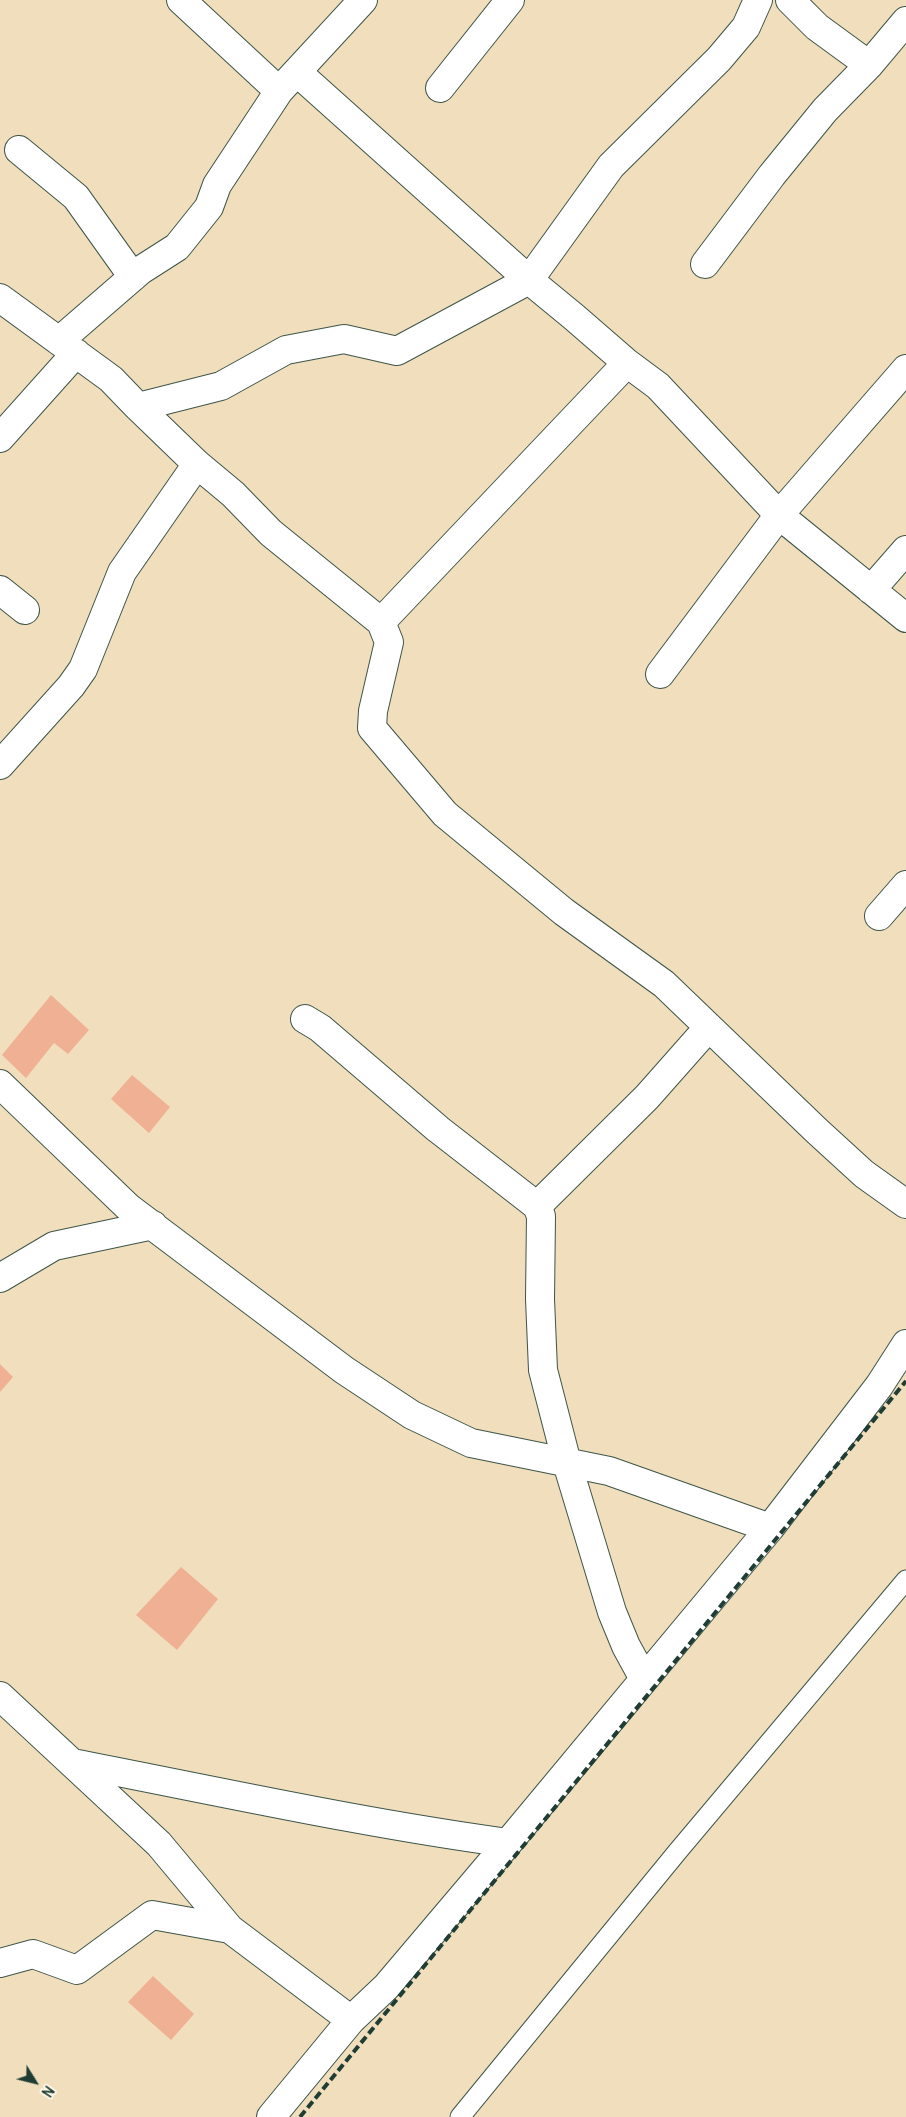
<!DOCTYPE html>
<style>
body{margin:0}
#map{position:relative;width:906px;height:2117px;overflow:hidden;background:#f0debc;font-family:Pangolin,sans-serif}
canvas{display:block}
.north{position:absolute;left:10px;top:2057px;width:50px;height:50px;-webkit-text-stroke:4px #fcf5e5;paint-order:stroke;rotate:126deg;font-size:14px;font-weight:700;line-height:20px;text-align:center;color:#1f3d34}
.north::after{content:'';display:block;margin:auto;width:18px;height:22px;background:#1f3d34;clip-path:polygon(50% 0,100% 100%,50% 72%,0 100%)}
</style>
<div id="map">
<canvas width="906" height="2117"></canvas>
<div class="north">N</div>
</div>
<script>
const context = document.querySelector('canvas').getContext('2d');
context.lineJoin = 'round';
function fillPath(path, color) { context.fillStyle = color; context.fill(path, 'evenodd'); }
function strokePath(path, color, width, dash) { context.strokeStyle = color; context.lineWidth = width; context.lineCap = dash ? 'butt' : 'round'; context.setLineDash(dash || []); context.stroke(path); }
const building = new Path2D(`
 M51,995L89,1030L68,1054L54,1043L26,1078L2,1055Z
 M132,1075L170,1107L149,1133L111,1099Z
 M0,1364L13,1377L0,1392Z
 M181,1567L218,1599L177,1650L136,1615Z
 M153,1976L194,2014L171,2040L128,2002Z`);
const lane = new Path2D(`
 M460,2117L678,1851L906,1580`);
const street = new Path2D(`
 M181,0L279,91
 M790,0L817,27L869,65
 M298,73L529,280L611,166L719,59L746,27L758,0
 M440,88L510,0
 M19,150L76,197L133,277
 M705,264L772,175L825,110L869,65L906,21
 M0,298L111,379L138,407L197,464L233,494L271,533L381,622L389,642L373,711L372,728L445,814L564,912L664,984L817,1131L864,1174L906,1204
 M59,341L141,270L177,247L209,207L217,185L279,91L363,0
 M138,407L221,386L286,350L344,339L397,351L529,280L574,317L627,363L658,386L779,515L906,618
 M0,438L76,353
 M0,590L25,610
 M871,590L906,550
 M381,622L627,363
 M660,674L779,515L906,369
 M0,765L71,686L83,669L122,572L197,464
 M879,916L906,885
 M305,1019L320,1028L438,1129L537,1206L541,1216L540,1299L543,1370L567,1463L612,1612L626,1646L644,1679
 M0,1084L129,1208L344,1370L412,1415L471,1443L609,1471L770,1528
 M537,1206L647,1097L708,1028
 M0,1278L54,1246L153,1225
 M0,1696L159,1844L230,1929L351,2020
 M72,1763C217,1791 361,1823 508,1843
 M0,1963L33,1954L77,1970L152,1915L230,1929
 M271,2117L351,2020L386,1987L508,1843L770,1528L879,1386L906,1344`);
const rail = new Path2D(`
 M300,2117L906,1381`);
fillPath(building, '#f0b093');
strokePath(lane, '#3e5548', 21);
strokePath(street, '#3e5548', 30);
strokePath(lane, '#fff', 19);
strokePath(street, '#fff', 28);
strokePath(rail, '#1f3d34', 4, [8, 4]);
</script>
